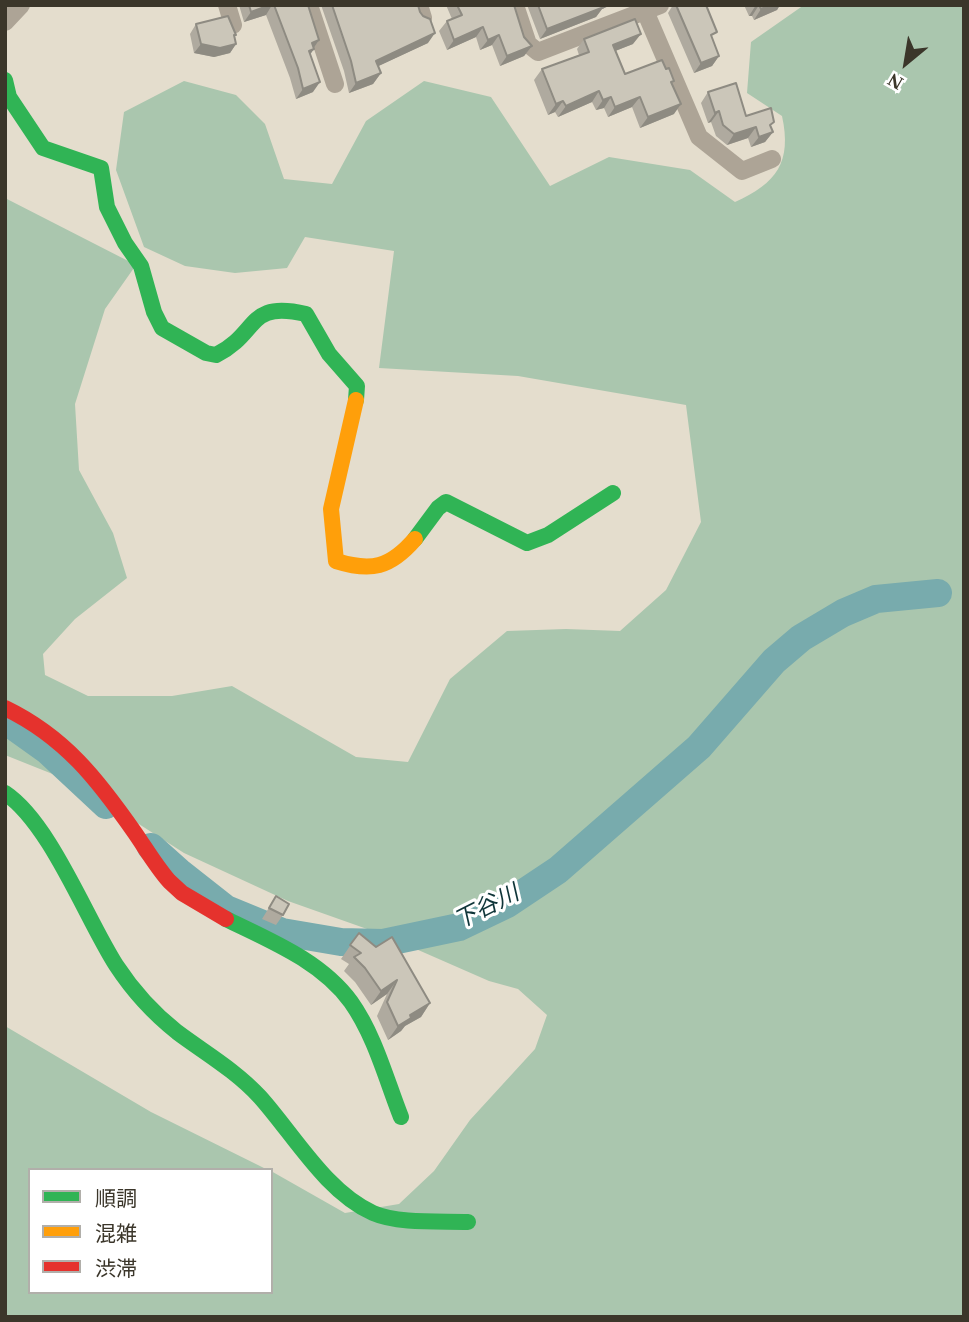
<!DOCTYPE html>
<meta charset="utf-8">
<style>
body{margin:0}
#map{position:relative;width:969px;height:1322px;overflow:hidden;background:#e4ddcd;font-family:"Times New Roman","Noto Sans JP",serif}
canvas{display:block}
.frame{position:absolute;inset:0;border:7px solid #3b362a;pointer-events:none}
.legend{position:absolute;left:28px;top:1168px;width:245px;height:126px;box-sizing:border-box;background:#fff;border:2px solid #b1afaa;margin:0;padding:9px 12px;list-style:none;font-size:21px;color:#3b362a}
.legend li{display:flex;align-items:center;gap:14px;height:35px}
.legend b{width:35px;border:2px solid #b1afaa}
.north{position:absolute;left:871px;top:28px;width:70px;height:70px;-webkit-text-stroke:5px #fff;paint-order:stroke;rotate:210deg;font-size:19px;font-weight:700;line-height:28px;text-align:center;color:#3b362a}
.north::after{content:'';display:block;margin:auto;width:24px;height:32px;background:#3b362a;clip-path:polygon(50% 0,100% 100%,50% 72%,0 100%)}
</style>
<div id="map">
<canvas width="969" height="1322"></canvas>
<div class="frame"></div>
<ul class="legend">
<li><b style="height:9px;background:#30b455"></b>順調</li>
<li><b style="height:9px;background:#ff9f0a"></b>混雑</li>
<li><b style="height:9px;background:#e5322d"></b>渋滞</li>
</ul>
<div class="north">N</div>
</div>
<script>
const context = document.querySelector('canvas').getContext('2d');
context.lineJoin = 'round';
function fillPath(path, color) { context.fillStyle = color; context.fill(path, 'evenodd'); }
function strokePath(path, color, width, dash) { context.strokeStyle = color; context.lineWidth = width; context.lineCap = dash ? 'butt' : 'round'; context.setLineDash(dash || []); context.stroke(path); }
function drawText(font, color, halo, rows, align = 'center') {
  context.font = font + ' "Times New Roman","Noto Sans JP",serif'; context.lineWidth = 6; context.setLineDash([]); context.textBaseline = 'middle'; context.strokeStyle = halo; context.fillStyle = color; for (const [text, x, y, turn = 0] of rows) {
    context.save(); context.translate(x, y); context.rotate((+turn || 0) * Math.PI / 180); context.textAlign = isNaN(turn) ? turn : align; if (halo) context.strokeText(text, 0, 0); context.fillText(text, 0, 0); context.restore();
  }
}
const forest = new Path2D(`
 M804,5H964V1317H5V1026L151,1112L268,1170H30V1292H271V1171L345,1213L399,1204L434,1171L470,1120L535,1049L547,1015L518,989L489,981L384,935L288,901L184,853L75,783L5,755V198L136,265L105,309L75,404L79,470L113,533L127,578L75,619L43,654L45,675L88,696H172L232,686L356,757L408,762L450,679L507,631L566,629L620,631L666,590L701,522L686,405L518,376L379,368L394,251L305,237L287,268L235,273L185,266L144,247L116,170L124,112L184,81L236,95L265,124L284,179L332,184L366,121L424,81L491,97L550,186L609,157L690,170L735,202C777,183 792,162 782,116L747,93L751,42Z`);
const river = new Path2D(`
 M5,720L47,750L106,805
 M151,847L179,872L226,909L282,932L341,942L383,943L459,927L507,904L558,870L699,747L774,661L801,638L843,613L876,599L938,593`);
const street = new Path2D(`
 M227,5L233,25
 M309,5L335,84
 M419,5L423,18
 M515,5L528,44L538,52L660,5
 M645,11L699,137L742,171L772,159
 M5,22L21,5`);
const fast = new Path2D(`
 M5,80L9,97L43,148L101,168L107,207L125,243L141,266L154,312L162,328L206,353L216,355C260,333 246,300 306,314L329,354L357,386L356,400
 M415,539L438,508L446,502L527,543L548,535L613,493
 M5,793C50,823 86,918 116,965C133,991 153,1013 177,1032C205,1053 235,1070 260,1097C294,1135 326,1192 373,1213C398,1224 440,1221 468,1222
 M226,919C271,941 321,961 351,1002C375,1036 386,1079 401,1117`);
const slow = new Path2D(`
 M356,400L331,509L336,561C371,572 390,568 415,539`);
const jam = new Path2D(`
 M5,708C65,737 98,780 135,833C146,849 156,866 169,881L182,893L226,919`);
const wall = new Path2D(`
 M239,5H308L319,40L310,54L313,92L296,99L290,78L266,15L244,22Z
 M321,5H418L428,43L378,66L381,73L373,84L349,93L344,71Z
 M446,5H514L524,37L532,46L524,56L500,66L492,45L480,50L476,37L447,50L439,31L447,21L452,19Z
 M527,5H611L602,9L596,17L540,39Z
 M673,5H676L712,39L719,56L712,66L694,73L668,13Z
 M744,5H780L777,10L754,20L752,16H749Z
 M196,24L234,38L236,44L230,53L214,57L194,53L190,34Z
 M584,39L633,44L615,51L625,74L672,84L674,114L640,128L632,107L608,117L604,108L596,110L592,102L558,117L555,112L548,115L534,80L542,69L579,55L577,49Z
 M708,92L746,116L771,127L773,132L765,142L751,147L748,138L727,145L716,136L711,122L708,123L701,103Z
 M276,896L283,915L276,925L262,919Z
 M359,933L430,1003L421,1017L405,1026L401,1031L388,1040L377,1016L387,994L371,1005L355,982L344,971L349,964L341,959Z`);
const shadedWall = new Path2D(`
 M270,5H272L266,15L244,22L251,12Z
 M598,5H611L602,9L596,17L540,39L547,29Z
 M756,5H759L752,16H749Z
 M770,5H780L777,10L754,20L761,9Z
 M483,27L476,37L447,50L454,40Z
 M435,33L428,43L368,71L376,61Z
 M641,34L633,44L605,55L613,45Z
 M499,35L492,45L480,50L488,40Z
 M319,40L313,49H314L307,59L312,43Z
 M201,44H236L230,53L214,57L194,53Z
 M532,46L524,56L500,66L507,56Z
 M719,56L712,66L694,73L701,63Z
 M381,73L373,84L349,93L356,83Z
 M320,82L313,92L296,99L303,89Z
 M599,91L592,102L558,117L566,106Z
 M611,97L604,108L596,110L603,100Z
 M640,97L632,107L608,117L615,107Z
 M563,101L555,112L548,115L556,104Z
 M681,104L674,114L640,128L648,117Z
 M719,111L711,122L708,123L715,113Z
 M756,127L748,138L727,145L734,134Z
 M773,132L765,142L751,147L759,137Z
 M397,980L387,994L371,1005L381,991Z
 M430,1003L421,1017L405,1026L401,1031L388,1040L398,1026L410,1015Z`);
const building = new Path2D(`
 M249,5H270L251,12Z
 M274,5H308L319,40L312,43L314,49L309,51L320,82L303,89L298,68Z
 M332,5H418L420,12L423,16L430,19L435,33L376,61L381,73L356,83L351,61Z
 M457,5H514L524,37L532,46L507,56L499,35L488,40L483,27L454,40L447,21L462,15Z
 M538,5H603L604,7L547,29Z
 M676,5H706L717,32L711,35L719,56L701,63Z
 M758,5H770L761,9L759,5Z
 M228,16L236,35H234L236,44L220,48L201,44L196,24Z
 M635,19L641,34L613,45L625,74L662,60L666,69L669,68L674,81L671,82L681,104L648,117L640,97L615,107L611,97L603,100L599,91L566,106L563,101L556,104L542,69L589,52L584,39Z
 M736,83L746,116L771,108L774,122L770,125L773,132L759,137L756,127L734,134L723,125L719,111L715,113L708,92Z
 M276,896L289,904L283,915L269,908Z
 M359,933L376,947L392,937L430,1003L410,1015L411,1018L398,1026L387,1002L397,980L381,991L365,968L354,957L361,953L350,945Z`);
const waterNames = [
 ["下谷川",487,908,-27]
];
fillPath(forest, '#aac6ae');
strokePath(river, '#78abad', 28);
strokePath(street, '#ada496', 18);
strokePath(fast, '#30b455', 16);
strokePath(slow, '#ff9f0a', 16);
strokePath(jam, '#e5322d', 16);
fillPath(wall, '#afaa9f');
fillPath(shadedWall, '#8e8b82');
fillPath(building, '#cbc6b9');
strokePath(building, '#8e8b82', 2);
drawText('italic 23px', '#0f3539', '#fff', waterNames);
</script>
